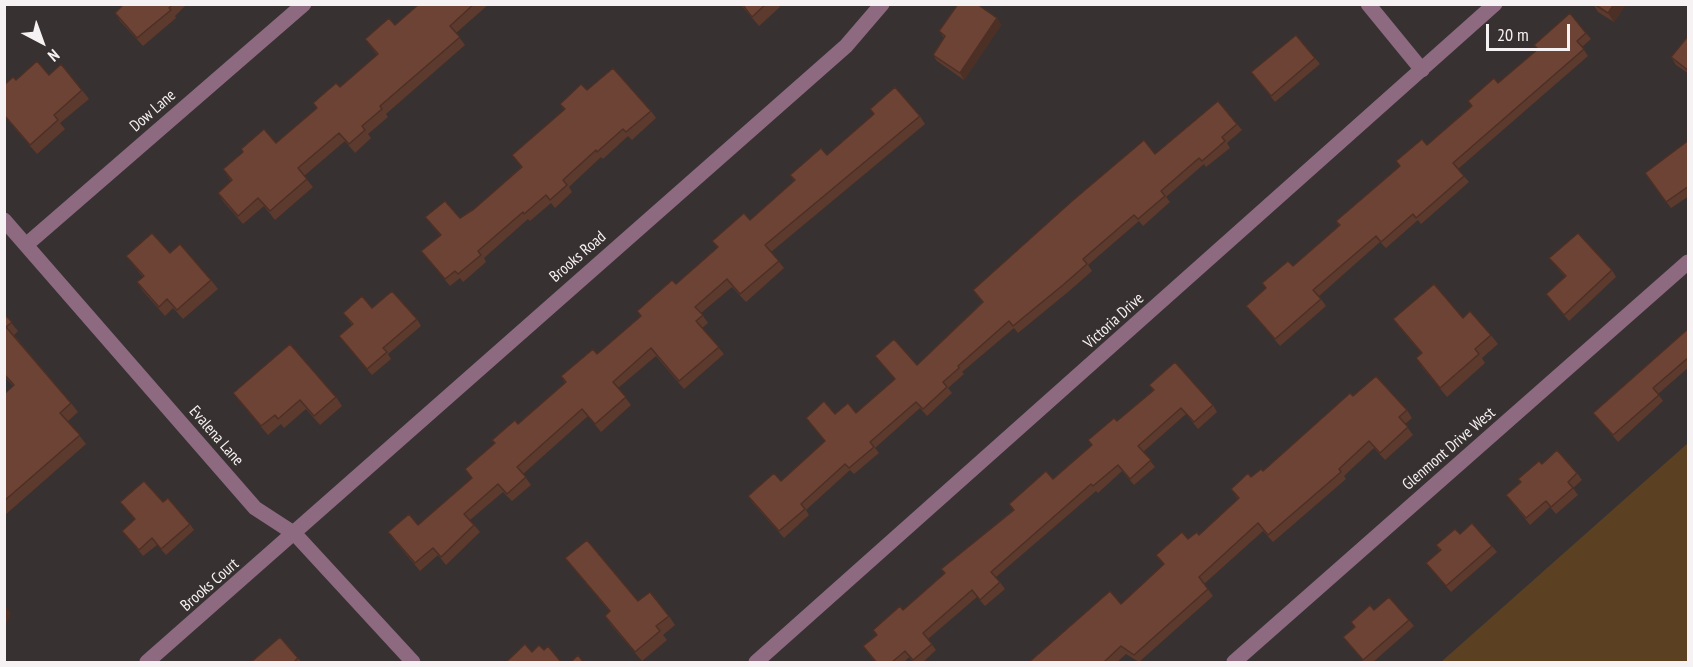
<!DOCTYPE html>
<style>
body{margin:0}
#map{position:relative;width:1693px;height:667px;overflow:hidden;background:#383131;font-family:"PT Sans Narrow",sans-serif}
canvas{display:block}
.frame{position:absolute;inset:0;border:6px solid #f6f1f2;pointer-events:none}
.north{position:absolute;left:12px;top:12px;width:60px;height:60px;-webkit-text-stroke:4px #383131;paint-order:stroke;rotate:139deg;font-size:16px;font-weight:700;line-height:24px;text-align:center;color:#f6f1f2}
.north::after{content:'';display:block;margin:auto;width:21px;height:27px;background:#f6f1f2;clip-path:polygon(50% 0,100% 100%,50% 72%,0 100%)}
.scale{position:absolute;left:1486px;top:24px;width:84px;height:27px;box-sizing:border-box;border:3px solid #f6f1f2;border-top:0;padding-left:8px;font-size:18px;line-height:21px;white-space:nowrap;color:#f6f1f2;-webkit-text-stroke:4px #383131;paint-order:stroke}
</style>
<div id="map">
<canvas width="1693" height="667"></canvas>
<div class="frame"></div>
<div class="north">N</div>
<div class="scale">20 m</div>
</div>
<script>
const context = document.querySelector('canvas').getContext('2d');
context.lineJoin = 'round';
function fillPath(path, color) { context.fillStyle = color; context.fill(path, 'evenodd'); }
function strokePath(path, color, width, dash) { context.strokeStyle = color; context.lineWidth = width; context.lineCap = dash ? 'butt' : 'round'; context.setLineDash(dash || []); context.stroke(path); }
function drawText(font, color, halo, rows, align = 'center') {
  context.font = font + ' "PT Sans Narrow",sans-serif'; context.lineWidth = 5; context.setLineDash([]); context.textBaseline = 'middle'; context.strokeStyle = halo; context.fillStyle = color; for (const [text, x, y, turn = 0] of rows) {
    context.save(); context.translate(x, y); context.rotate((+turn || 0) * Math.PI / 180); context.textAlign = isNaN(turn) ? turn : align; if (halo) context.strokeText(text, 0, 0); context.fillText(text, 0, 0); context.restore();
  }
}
const green = new Path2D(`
 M1688,443V662H1441Z`);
const lane = new Path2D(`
 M1368,4L1422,70`);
const street = new Path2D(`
 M4,220L255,508L295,534L413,662
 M26,245L304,4
 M147,662L846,46L882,4
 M756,662L1495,4
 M1234,662L1688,262`);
const wall = new Path2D(`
 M124,4H187L175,16L176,18L143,46L120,21L115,13Z
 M419,4H489L456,33L465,45L386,114L388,117L368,134L371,138L355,153L345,141L304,176L313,187L275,220L264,206L243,224L223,201L218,193L231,181L223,169L276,143L317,108L313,103L340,87L377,55L365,39L395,25Z
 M740,4H778L780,7L759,26Z
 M1593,4H1626L1614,22L1598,12Z
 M997,18L1001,25L964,80L937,61L933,55L944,38L939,31Z
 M1586,33L1591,39L1582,47L1588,56L1458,169L1469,182L1421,224L1418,220L1386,248L1380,242L1319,296L1326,306L1280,346L1246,306L1266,289L1262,283L1293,266L1339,226L1336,221L1400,167L1396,161L1427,145L1471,106L1468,101L1498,83L1537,49L1534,45Z
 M1689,35V74L1676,65L1671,57Z
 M1315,58L1320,64L1275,102L1251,72Z
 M49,75L82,90L89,99L60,123L65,129L37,154L4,116V85L16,80Z
 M587,90L651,111L656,118L632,140L628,136L603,159L601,157L569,187L572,192L555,208L551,203L530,221L528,219L484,258L486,262L463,282L460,278L450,286L421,251L440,235L425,217L460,218L474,209L521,167L512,155L564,110L560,104Z
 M870,109L920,116L925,124L771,252L784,268L746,302L732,287L701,313L708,323L702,328L724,354L684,389L656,356L618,388L631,405L601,432L588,416L523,474L531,485L512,501L503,492L470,520L480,532L446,565L438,555L420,571L394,540L388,532L418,525L472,478L465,469L565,383L561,376L597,354L641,317L637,311L676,284L718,248L712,241L750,220L794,181L790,175L827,155L874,114Z
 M1237,124L1242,130L1227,143L1230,148L1206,167L1204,164L1166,197L1170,202L1143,226L1139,221L1088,265L1092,271L1068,292L1018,333L1014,328L962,372L964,374L948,388L952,393L927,416L920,408L875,448L879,453L854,474L850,470L806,510L809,515L784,538L752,502L748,496L781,481L825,441L806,418L835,414L856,413L895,379L875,356L917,365L982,302L973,290L1155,154Z
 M1689,140V196L1671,208L1645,173Z
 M170,253L211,280L218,289L183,319L173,308L165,316L143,291L137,282L143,277L126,256Z
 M1549,258L1612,270L1616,277L1569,321L1546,294L1565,277Z
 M372,308L417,319L421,326L388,354L391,359L372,375L339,336L352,325L343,313Z
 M4,314L18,331L14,335L71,403L78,412L68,421L86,444L5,515L4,394L13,386L4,376Z
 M1463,318L1491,335L1498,344L1482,358L1485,363L1447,397L1422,367L1416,358L1421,353L1400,328L1393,319Z
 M1689,328V367L1658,394L1663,401L1618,442L1593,413Z
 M1149,385L1213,405L1217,412L1198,429L1186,414L1143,452L1155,467L1134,485L1122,471L1098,493L1096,491L996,577L1005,589L985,606L977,597L928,639L936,650L922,663H914L909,657L903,663H876L863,646L876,635L873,630L903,610L945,574L941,569L1013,510L1009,504L1053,479L1092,445L1088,440L1117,421L1153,390Z
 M233,393L336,397L342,406L320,425L306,409L284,428L281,424L268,435L240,402Z
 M1353,396L1407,410L1412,418L1405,424L1413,435L1385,460L1374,448L1344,476L1346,479L1273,542L1263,531L1204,584L1213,596L1139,662L1126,654L1116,663H1028L1121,604L1164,565L1156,555L1199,535L1238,499L1231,489L1263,471Z
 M1542,464L1577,473L1582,480L1573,488L1578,495L1556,514L1550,507L1530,525L1506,495Z
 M120,502H163L190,524L194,530L166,555L157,545L143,556L122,531L135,520Z
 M1460,534L1492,546L1497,552L1451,592L1426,563L1440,551L1436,545Z
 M565,558L638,601L669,616L675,625L663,635L667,640L642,661L611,625L605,616L610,612L572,567Z
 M1374,610L1409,620L1414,626L1372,663H1365L1343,637L1354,627L1351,622Z
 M298,658L302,663H250Z`);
const shadedWall = new Path2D(`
 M1614,4H1626L1614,22L1608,13Z
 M997,18L1001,25L964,80L960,73Z
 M6,607L11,613L4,630V612Z`);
const building = new Path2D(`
 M124,4H173L169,8L171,10L137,38L115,13Z
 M419,4H474L450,26L460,37L380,106L382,109L362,126L365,130L349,144L339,133L298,168L307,179L270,211L258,198L238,216L218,193L232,180L223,169L243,152L241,149L264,129L276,143L317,108L313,103L336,83L340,87L378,54L365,39L389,18L395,25Z
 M742,4H766L752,17Z
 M958,4H977L997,18L960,73L933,55L945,36L939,31Z
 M1594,4H1614L1608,13Z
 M1570,13L1586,33L1577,41L1584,49L1453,163L1464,176L1416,218L1413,214L1381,242L1376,236L1313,290L1321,299L1275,339L1246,306L1266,288L1262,283L1288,261L1293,266L1340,225L1336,221L1400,166L1396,161L1422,139L1427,145L1472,106L1468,101L1494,78L1498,83L1538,49L1534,45Z
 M1296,35L1315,58L1271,96L1251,72Z
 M1689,35V71L1671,57Z
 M37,61L49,75L61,64L82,90L54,115L58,120L30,145L4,115V85L13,77L16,80Z
 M613,68L651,111L626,132L623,129L597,152L596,150L563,180L567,185L550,200L546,195L524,214L523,212L478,251L481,255L458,274L455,271L445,279L421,251L441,235L425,217L445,201L460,218L474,209L522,167L512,155L565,109L560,104L581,84L587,90Z
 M895,87L920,116L765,245L779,261L740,294L727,279L695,307L703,315L696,321L719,347L679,381L651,348L613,382L626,397L595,424L582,409L517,467L526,477L507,494L498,484L464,514L474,525L441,557L433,548L415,563L388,532L409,514L418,525L472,478L465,469L495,443L492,440L515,420L518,424L566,382L561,376L593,349L597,354L641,316L637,311L672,280L676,284L718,247L712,241L744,213L750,220L795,180L790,175L821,148L827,155L874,114L870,109Z
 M1218,101L1237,124L1222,137L1225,141L1202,161L1199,158L1161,191L1165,196L1138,219L1134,215L1083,259L1087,264L1063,285L1013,326L1009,321L958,366L959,368L943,382L947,387L923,409L916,402L870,442L874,447L849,468L845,464L801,504L805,509L779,531L748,496L774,473L781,481L825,441L806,418L824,401L835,414L848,403L856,413L895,379L875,356L894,339L917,365L983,302L973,290L1072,201L1144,140L1155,154Z
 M1689,140V186L1666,202L1645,173Z
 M152,233L170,253L180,244L211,280L177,310L167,299L159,307L137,282L144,276L126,256Z
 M1578,233L1612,270L1564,315L1546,294L1566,276L1549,258Z
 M1434,284L1463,318L1470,311L1491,335L1475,349L1479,354L1440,388L1416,358L1422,353L1393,319Z
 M392,291L417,319L383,348L387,352L367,369L339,336L353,324L343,313L362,296L372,308Z
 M4,314L12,322L6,327L71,403L60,413L80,435L4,501V394L14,385L4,374Z
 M1689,328V357L1653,388L1659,395L1613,435L1593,413Z
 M290,344L336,397L314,416L300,400L278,419L275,415L261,426L233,393Z
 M1175,362L1213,405L1194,422L1181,408L1138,446L1151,460L1130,479L1118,465L1093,486L1091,484L991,572L1000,582L980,600L972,590L923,633L932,644L913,660L905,651L891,663H877L863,646L877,635L873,630L900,606L903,610L945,573L941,569L1014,510L1009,504L1046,471L1053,479L1092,445L1088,440L1114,418L1117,421L1154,390L1149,385Z
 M1376,376L1407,410L1399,417L1408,427L1380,453L1369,441L1339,469L1341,472L1268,535L1258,523L1199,577L1208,589L1134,655L1121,646L1103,663H1028L1110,591L1121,604L1164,564L1156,555L1182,532L1188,539L1197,532L1199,535L1239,498L1231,489L1248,473L1251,477L1261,469L1263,471L1350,393L1353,396Z
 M1557,450L1577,473L1568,482L1573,488L1551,507L1546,501L1526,518L1506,495L1521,482L1518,479L1539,461L1542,464Z
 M144,481L163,502L168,498L190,524L161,549L152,538L139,550L122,531L135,519L120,502Z
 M1472,523L1492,546L1446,586L1426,563L1441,550L1436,545L1455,529L1460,534Z
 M587,540L638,601L650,592L669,616L656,626L660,631L635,652L605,616L610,611L565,558Z
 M1389,597L1409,620L1363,660L1343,637L1355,627L1351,622L1370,605L1374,610Z
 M280,637L298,658L293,663H250Z
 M525,644L532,652L539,645L544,650L548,646L562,663H505Z
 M578,655L584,663H570Z`);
const streetNames = [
 ["Dow Lane",153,111,-41],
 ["Brooks Road",578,257,-41],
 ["Victoria Drive",1114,321,-42],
 ["Evalena Lane",216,436,49],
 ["Glenmont Drive West",1449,449,-41],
 ["Brooks Court",210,585,-41]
];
fillPath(green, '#5b4022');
strokePath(lane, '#8e6a80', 15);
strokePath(street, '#8e6a80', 15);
fillPath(wall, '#5d3a2e');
fillPath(shadedWall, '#4c2f25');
fillPath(building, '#6c4335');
strokePath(building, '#4c2f25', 1.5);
drawText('16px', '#f6f1f2', '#383131', streetNames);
</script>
